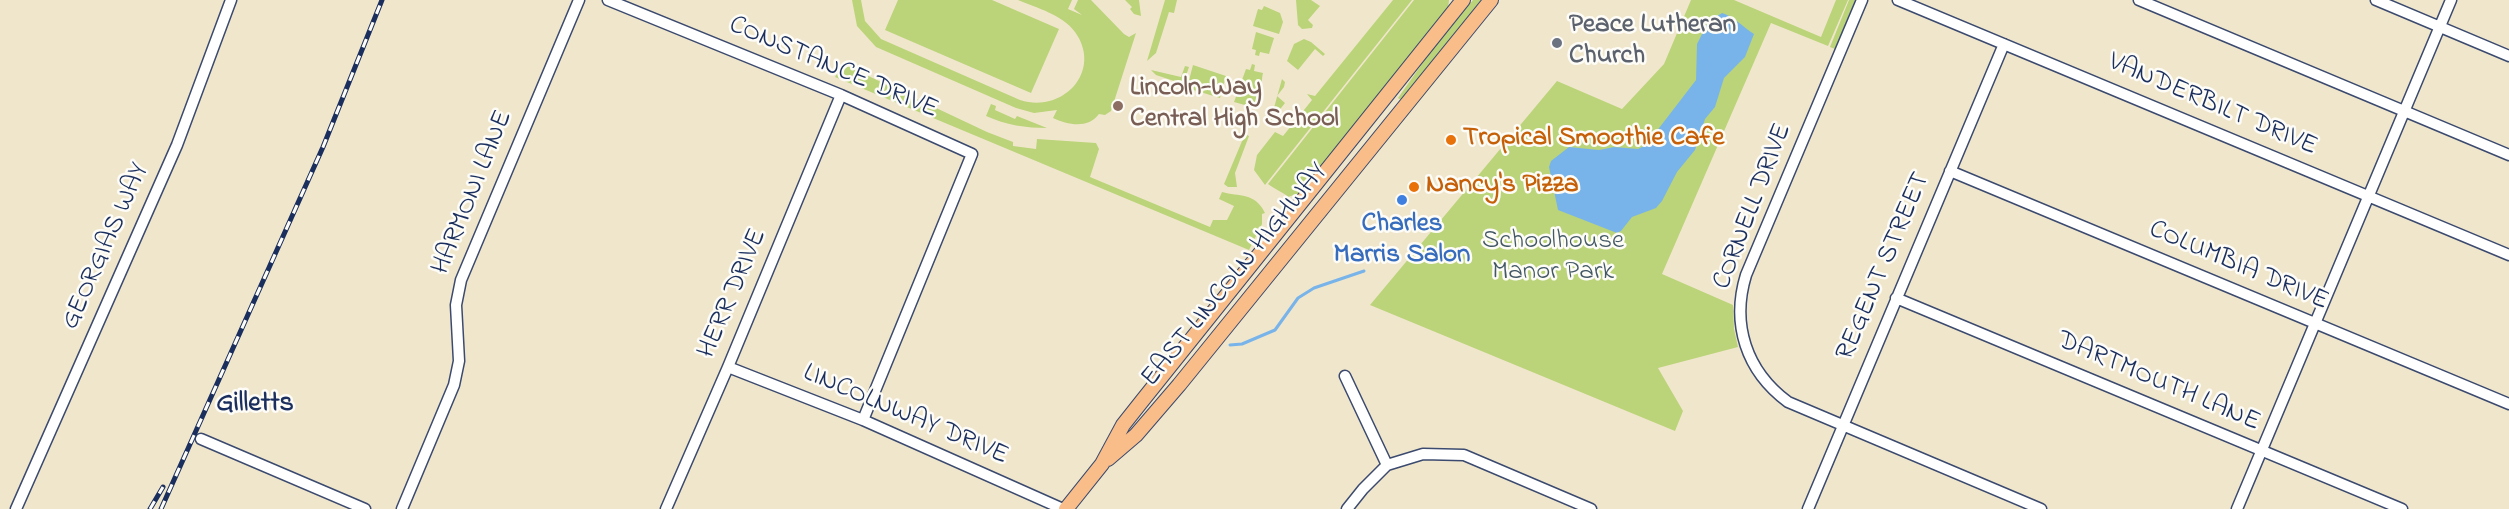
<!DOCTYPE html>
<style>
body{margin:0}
canvas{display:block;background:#f0e6cc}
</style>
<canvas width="2509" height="509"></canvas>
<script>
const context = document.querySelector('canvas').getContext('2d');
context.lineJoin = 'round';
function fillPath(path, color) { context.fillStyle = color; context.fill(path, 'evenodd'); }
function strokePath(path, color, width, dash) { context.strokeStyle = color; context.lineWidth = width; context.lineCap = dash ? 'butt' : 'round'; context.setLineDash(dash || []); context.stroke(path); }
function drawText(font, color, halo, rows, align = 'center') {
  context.font = font + ' "Indie Flower",sans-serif'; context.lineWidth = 5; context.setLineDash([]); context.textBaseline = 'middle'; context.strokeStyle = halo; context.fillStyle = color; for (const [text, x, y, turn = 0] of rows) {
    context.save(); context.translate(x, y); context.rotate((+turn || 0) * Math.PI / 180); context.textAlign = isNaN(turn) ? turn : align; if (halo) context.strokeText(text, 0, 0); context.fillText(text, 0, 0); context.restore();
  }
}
const green = new Path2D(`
 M852,0H861L865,21L881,39L1020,100C1063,114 1103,71 1075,32C1063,15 1037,8 1018,0H1072L1068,9L1082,15L1074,9L1078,0H1091L1124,34L1129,37L1136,33L1111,111L1105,115L1099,114C1088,129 1068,125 1053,118L1057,110L1034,113L1016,108L876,47L857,26Z
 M898,0H992L1059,29L1031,93L885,30Z
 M1125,0H1139L1141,16L1134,14L1130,9L1132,7Z
 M1165,0H1177L1174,13L1169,12L1156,53L1147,61Z
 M1296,0H1311L1320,6L1308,20L1313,25L1312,28L1302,29L1298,25Z
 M1393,0H1412L1265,185L1254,170L1257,155L1275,132L1283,136L1312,100L1307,94L1315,96Z
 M1414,0H1449L1448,9L1300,193L1288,197C1285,193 1274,189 1268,184Z
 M1473,0H1481L1401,100L1398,98L1434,47Z
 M1691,0H1734L1821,37L1836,0H1848L1828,46L1771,23L1662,274L1733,305L1734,329L1738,347L1658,368L1683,411L1675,431L1370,305L1557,81L1622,109L1664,64Z
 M1849,0H1855L1835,49L1830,47Z
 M1264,6L1280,13L1283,22L1279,34L1253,26L1258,9L1262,10Z
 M1256,32L1274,38L1269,54L1260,52L1259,56L1255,55L1256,50L1252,49Z
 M1304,39L1311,42L1325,54L1323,56L1315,49L1298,70L1287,61L1294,44Z
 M1447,63H1450L1341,197L1346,189Z
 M843,64L987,132L1013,142V146L1036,149L1037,139L1096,143L1099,149L1090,177L1210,227L1213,220H1227L1234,206L1219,199L1222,192C1239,197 1255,192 1265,213L1262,214V224L1249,250L835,77Z
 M1252,64L1255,65L1254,71L1263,73C1260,85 1265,100 1252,107L1234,102L1246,69L1250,70Z
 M1193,65L1226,76L1220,98L1187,88Z
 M1185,66L1189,67L1183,84L1156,75L1151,70L1181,77Z
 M1282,79L1285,82L1284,87L1277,96L1285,103L1270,122Z
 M991,104L996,106L995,110L1015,119L1017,116L1047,128C1026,128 1006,125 986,116Z
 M1245,134L1249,136L1235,173L1237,187H1228L1224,184Z`);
const water = new Path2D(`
 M1722,13C1733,16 1743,27 1754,34L1745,57L1724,78L1715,107L1705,119L1695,150L1677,172L1662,201L1656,208L1632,217L1621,231L1617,233L1558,210L1549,167L1551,161L1569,147L1599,150L1614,147L1638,149L1646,145L1696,80L1697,44L1708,22Z`);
const stream = new Path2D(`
 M1230,345L1242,344L1275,330L1298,298L1314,288L1364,271`);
const minor = new Path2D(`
 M608,0L841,95L972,154L863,420
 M1862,0L1746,275C1731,324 1746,371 1788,402L2041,509
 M1898,0L2509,255
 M2139,0L2509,155
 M2376,0L2509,56
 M1950,171L2509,404
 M1896,298L2402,509
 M728,367L863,420L1063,509
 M1345,376L1387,465
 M201,439L365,509
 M16,509L177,145L231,0
 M402,509L454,385L459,361L456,305L461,280L579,0
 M666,509L728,367L841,95
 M1347,509L1363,489L1387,465L1423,454L1464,455L1591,509
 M1808,509L2004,44
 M2237,509L2451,0`);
const major = new Path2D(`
 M1108,459L1136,435L1179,385L1491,0
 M1066,509L1102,464L1123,425L1142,401L1463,0`);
const rail = new Path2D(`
 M150,509L163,487
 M161,509L323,147L382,0`);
const markers = [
 [1557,43,6,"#6b7280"],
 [1118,106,6,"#8d6e63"],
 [1451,140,6,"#e8710a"],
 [1414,187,6,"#e8710a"],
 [1402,200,6,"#3f7fe0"]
];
const worshipNames = [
 ["Peace Lutheran",1569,27],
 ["Church",1569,58]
];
const streetNames = [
 ["CONSTANCE DRIVE",833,69,23],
 ["VANDERBILT DRIVE",2212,106,23],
 ["HARMONI LANE",474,193,-68],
 ["CORNELL DRIVE",1754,207,-69],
 ["GEORGIAS WAY",107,247,-66],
 ["REGENT STREET",1885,267,-67],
 ["COLUMBIA DRIVE",2238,267,23],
 ["EAST LINCOLN HIGHWAY",1236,276,-51],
 ["HERR DRIVE",734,294,-67],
 ["DARTMOUTH LANE",2158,383,23],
 ["LINCOLNWAY DRIVE",905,416,23]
];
const educationNames = [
 ["Lincoln-Way",1130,90],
 ["Central High School",1130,121]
];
const foodNames = [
 ["Tropical Smoothie Cafe",1463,140],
 ["Nancy's Pizza",1426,187]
];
const shopNames = [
 ["Charles",1402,226],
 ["Marris Salon",1402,257]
];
const parkNames = [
 ["Schoolhouse",1553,243],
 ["Manor Park",1553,274]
];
const neighbourhoodNames = [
 ["Gilletts",255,405]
];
fillPath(green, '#bbd479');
fillPath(water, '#78b4ea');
strokePath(stream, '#78b4ea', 3);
strokePath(minor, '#3b4a6e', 13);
strokePath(major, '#3b4a6e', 16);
strokePath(minor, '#fff', 10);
strokePath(major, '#f8bd89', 14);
strokePath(rail, '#1b2f5e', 5);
strokePath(rail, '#fdfcf7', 3, [9]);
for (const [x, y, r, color] of markers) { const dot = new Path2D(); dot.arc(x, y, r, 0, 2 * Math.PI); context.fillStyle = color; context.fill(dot); strokePath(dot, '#fdfcf7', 2); }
drawText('bold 27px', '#5b616d', '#fdfcf7', worshipNames, 'left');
drawText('27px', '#1b2f5e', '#fdfcf7', streetNames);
drawText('bold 27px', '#785e54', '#fdfcf7', educationNames, 'left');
drawText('bold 27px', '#c56008', '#fdfcf7', foodNames, 'left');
drawText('bold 27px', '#366cbe', '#fdfcf7', shopNames);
drawText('27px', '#435865', '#fdfcf7', parkNames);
drawText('bold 28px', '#1b2f5e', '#fdfcf7', neighbourhoodNames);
</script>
